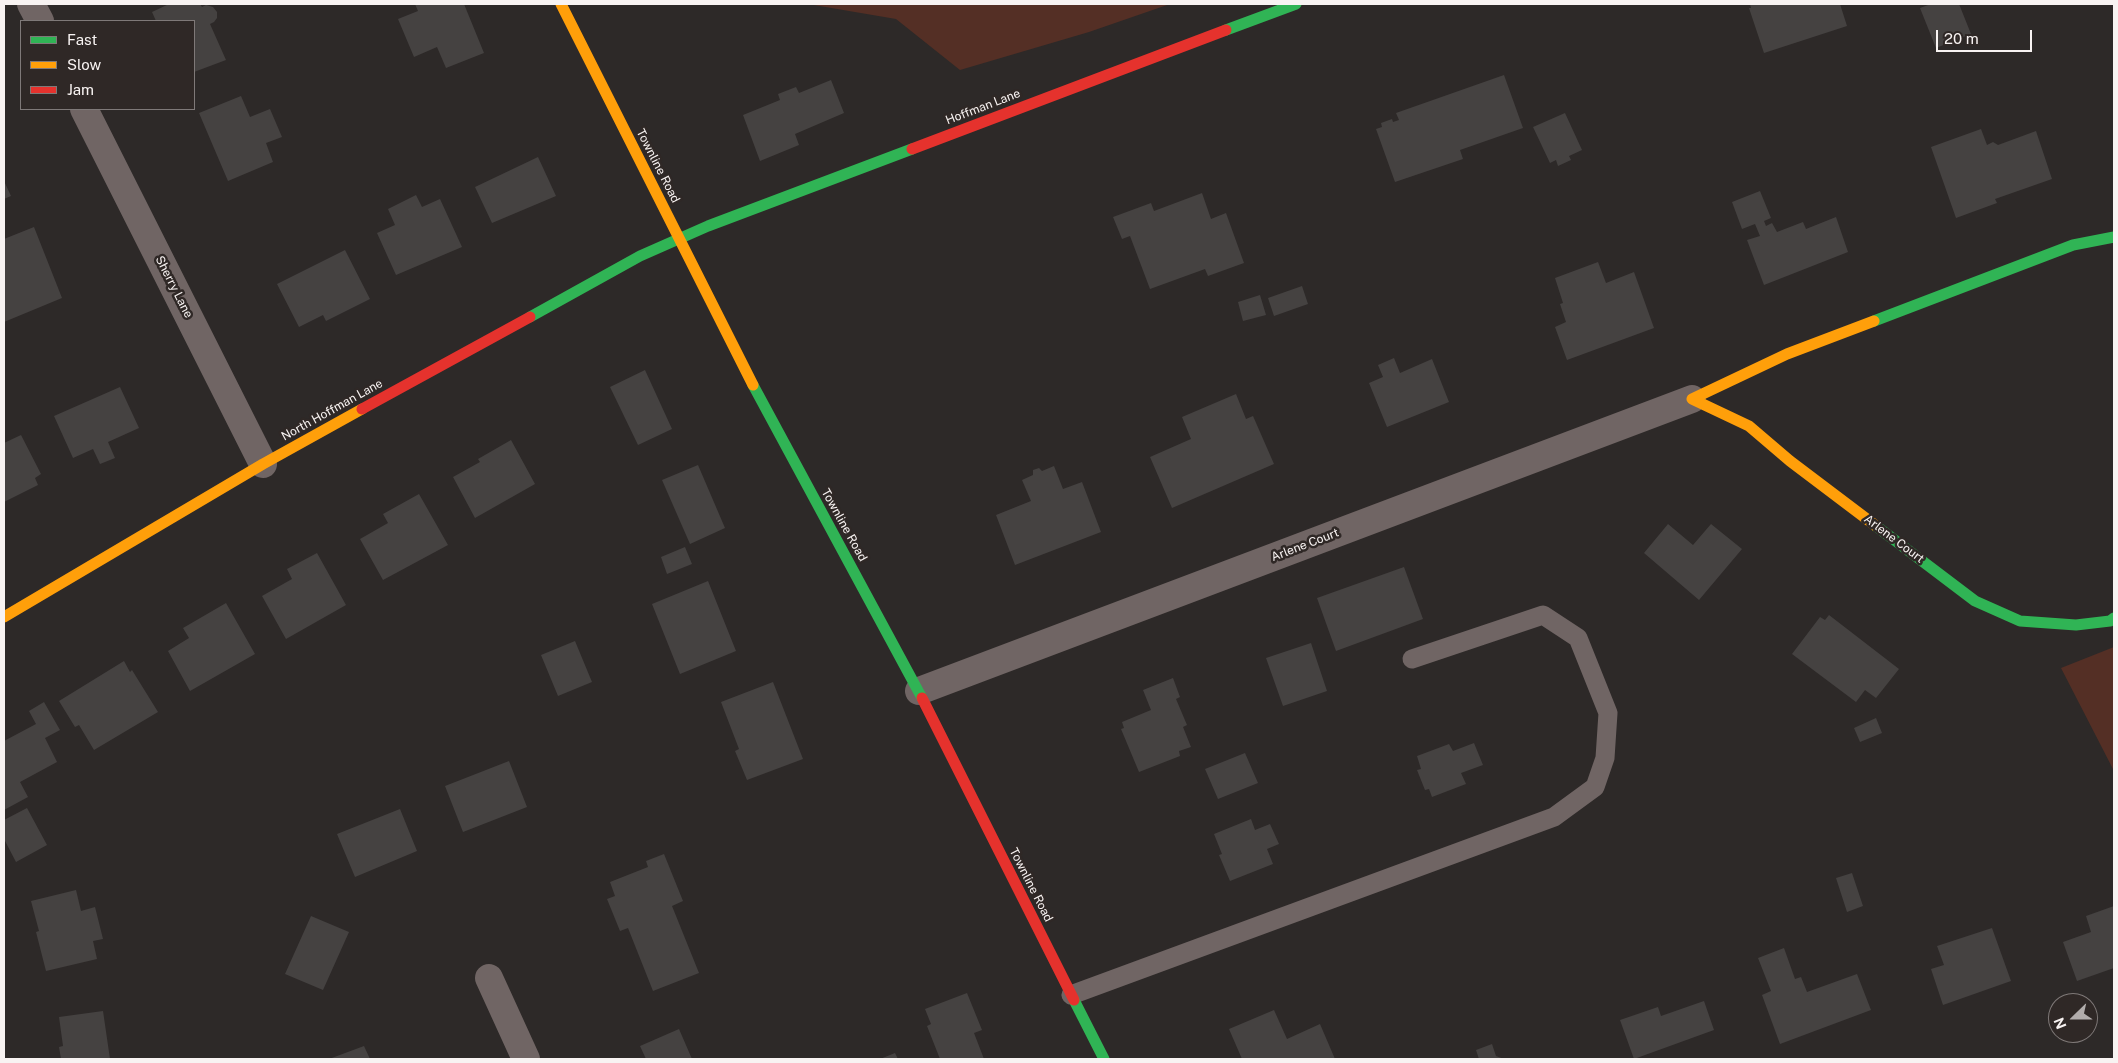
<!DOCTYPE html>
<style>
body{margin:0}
#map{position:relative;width:2118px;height:1063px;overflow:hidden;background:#2d2928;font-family:"Public Sans",sans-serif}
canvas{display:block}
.frame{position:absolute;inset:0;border:5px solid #f8f3f2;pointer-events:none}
.legend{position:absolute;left:20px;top:20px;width:175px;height:90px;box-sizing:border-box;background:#2f2826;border:1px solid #7f7978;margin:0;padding:6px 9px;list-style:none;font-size:15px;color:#f8f3f2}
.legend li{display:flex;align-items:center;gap:10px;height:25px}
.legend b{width:25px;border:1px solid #7f7978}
.north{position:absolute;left:2048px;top:993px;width:50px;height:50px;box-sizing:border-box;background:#2f2826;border:1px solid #7f7978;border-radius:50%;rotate:248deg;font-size:14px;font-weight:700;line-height:20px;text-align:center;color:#f8f3f2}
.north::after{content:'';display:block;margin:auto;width:18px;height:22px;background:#b1acab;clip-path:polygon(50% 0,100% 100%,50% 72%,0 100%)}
.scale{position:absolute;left:1936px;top:30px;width:96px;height:22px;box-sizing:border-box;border:2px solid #f8f3f2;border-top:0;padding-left:6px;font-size:15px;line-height:18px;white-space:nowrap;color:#f8f3f2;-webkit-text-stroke:4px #2f2826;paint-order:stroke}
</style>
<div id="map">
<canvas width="2118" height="1063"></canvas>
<div class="frame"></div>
<ul class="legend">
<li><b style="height:6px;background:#30b455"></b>Fast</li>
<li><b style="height:6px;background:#ff9f0a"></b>Slow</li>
<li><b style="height:6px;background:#e5322d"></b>Jam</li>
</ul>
<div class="north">N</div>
<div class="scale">20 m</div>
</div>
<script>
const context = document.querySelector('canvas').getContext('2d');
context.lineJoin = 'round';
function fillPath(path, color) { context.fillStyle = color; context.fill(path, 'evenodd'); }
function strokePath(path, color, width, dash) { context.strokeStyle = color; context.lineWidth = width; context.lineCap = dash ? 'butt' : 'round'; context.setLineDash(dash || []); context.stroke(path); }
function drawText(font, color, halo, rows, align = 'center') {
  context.font = font + ' "Public Sans",sans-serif'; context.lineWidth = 5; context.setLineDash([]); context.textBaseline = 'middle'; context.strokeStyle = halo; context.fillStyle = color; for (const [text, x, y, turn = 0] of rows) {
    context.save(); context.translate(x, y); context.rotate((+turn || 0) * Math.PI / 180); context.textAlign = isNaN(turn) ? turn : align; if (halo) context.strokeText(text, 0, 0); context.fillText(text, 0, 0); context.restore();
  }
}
const green = new Path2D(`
 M808,4H1170L1089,32L960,70L896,19Z
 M2114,647V771L2061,668Z`);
const building = new Path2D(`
 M169,4H200L202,7L206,5L213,7L217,12V18L214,22L210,24L226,60L194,72V21H156L152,12Z
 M415,4H464L484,53L446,68L437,47L414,57L398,19L418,11Z
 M1750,4H1840L1847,26L1764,53L1749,8H1751Z
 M1931,4H1959L1971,34L1936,48L1920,8Z
 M1504,75L1523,128L1460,150L1463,159L1395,182L1376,129L1382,127L1381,123L1392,119L1393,122L1399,120L1396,113Z
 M831,80L844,113L795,134L799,145L760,161L743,115L780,100L778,94L796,87L799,93Z
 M241,96L250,117L270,109L282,137L266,143L273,162L228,181L199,113Z
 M1565,113L1582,150L1569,156L1571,160L1558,166L1556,160L1550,163L1533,127Z
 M1981,129L1987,145L1993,142L1998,145L2036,131L2052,179L1995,199L1997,203L1956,218L1931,147Z
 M538,157L556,196L492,223L475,187Z
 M4,181L11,196L4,199Z
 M1760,191L1771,218L1764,221L1766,226L1772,223L1777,232L1803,222L1806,229L1836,217L1848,252L1764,285L1747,240L1760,236L1755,224L1742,229L1732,202Z
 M1202,193L1211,219L1226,213L1244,263L1208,276L1205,269L1150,289L1130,236L1122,239L1113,217L1151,203L1154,211Z
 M416,195L422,207L440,199L462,247L396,275L377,233L395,225L388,209Z
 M34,227L62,298L4,322V239Z
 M345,250L370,299L326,321L323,315L299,327L277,284Z
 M1598,262L1606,283L1634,272L1654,328L1567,360L1555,327L1566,322L1560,304L1563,303L1555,278Z
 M1302,286L1308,304L1274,316L1268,298Z
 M1260,295L1266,315L1243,321L1238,302Z
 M1394,358L1400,373L1432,359L1449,402L1387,427L1369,383L1383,377L1378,365Z
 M645,370L672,429L638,445L610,387Z
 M120,387L139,428L108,442L115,458L100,464L93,449L73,458L54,416Z
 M1236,394L1246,419L1253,416L1274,464L1172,508L1150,457L1191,439L1182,417Z
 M21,435L41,474L35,478L38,485L4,502V443Z
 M511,440L535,484L475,518L453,477L480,462L478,459Z
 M698,465L725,528L690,544L662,480Z
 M1054,466L1063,489L1082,482L1101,532L1015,565L996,515L1031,501L1022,480L1033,475V470L1039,468L1042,471Z
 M419,494L448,545L383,580L360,539L388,523L383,514Z
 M1668,524L1693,545L1711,524L1742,549L1699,600L1644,553Z
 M685,547L692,564L667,574L661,557Z
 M317,553L346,605L286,639L262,596L292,579L287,569Z
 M1404,567L1423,619L1336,651L1317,598Z
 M708,581L736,651L680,674L652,604Z
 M226,603L255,654L190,691L168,651L189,638L183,628Z
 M1829,615L1899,669L1876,698L1865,690L1856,702L1792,654L1820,617L1825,620Z
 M575,641L592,682L558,696L541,655Z
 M1311,643L1327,691L1283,706L1266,658Z
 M124,661L130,672L132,670L158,712L94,750L79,725L75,727L59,701Z
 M1173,678L1180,697L1176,699L1187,725L1183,727L1191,747L1179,751L1180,756L1139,772L1121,729L1124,728L1122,722L1151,710L1143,690Z
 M773,682L803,759L747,780L735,751L739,749L721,702Z
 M44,702L60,730L45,738L57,762L20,782L28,797L4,810V741L36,724L29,711Z
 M1876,718L1882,733L1860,742L1854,728Z
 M1474,743L1483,765L1461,773L1466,784L1432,797L1429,789L1425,790L1417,770L1421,769L1417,756L1449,744L1453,751Z
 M1245,753L1258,783L1218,799L1205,769Z
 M509,761L527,807L463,832L445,786Z
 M27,808L47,845L16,862L4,839V820Z
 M400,809L417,851L355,877L337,834Z
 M1251,819L1255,830L1270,824L1279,844L1267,849L1273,864L1230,881L1219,855L1222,854L1214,834Z
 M664,854L683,901L672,906L699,973L653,991L628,928L620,931L607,899L615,896L610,882L648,867L646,861Z
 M1852,873L1863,906L1847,912L1836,878Z
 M76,890L81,911L95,907L103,939L93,941L97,959L46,971L36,932L39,931L31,901Z
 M2114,906V968L2077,981L2063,942L2091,932L2086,916Z
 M311,916L349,932L323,990L285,974Z
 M1992,928L2011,981L1943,1005L1931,969L1944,965L1937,946Z
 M1784,948L1795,979L1801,977L1807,992L1857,974L1871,1010L1780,1044L1762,995L1771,991L1758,958Z
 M967,993L982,1030L974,1033L984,1059H940L927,1026L931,1024L925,1009Z
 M1704,1001L1714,1030L1634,1059L1620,1020L1658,1007L1661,1016Z
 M1274,1010L1287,1039L1320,1024L1335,1059H1242L1229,1029Z
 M103,1011L110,1059H61L59,1047L63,1046L59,1017Z
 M679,1029L692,1059H646L640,1046Z
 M1492,1044L1496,1056L1504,1059H1479L1476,1050Z
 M364,1046L370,1059H329Z
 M895,1053L898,1059H880Z`);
const lane = new Path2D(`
 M1071,995L1554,817L1595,787L1605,758L1608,713L1578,638L1543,615L1412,659`);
const street = new Path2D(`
 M31,4L40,21
 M84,109L263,464
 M919,691L1692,399
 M489,978L526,1059`);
const fast = new Path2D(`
 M1226,30L1296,4
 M530,317L640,256L708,226L912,149
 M1874,321L2073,245L2114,237
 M753,385L922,698
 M1876,526L1975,601L2020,621L2076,625L2110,621L2114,618
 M1074,1000L1104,1059`);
const slow = new Path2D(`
 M561,4L753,385
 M1874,321L1787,354L1692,399L1749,426L1790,461L1876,526
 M4,617L263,464L362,409`);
const jam = new Path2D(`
 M912,149L1226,30
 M362,409L530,317
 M922,698L1074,1000`);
const streetNames = [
 ["Hoffman Lane",983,107,-21],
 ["Townline Road",658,166,63],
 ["Sherry Lane",174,287,63],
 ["North Hoffman Lane",332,410,-29],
 ["Townline Road",844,525,61],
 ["Arlene Court",1894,539,37],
 ["Arlene Court",1305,545,-21],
 ["Townline Road",1031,885,63]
];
fillPath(green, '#542f25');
fillPath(building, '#454241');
strokePath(lane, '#706564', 19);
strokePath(street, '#706564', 28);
strokePath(fast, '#30b455', 11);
strokePath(slow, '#ff9f0a', 11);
strokePath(jam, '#e5322d', 11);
drawText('12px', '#f8f3f2', '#2f2826', streetNames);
</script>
